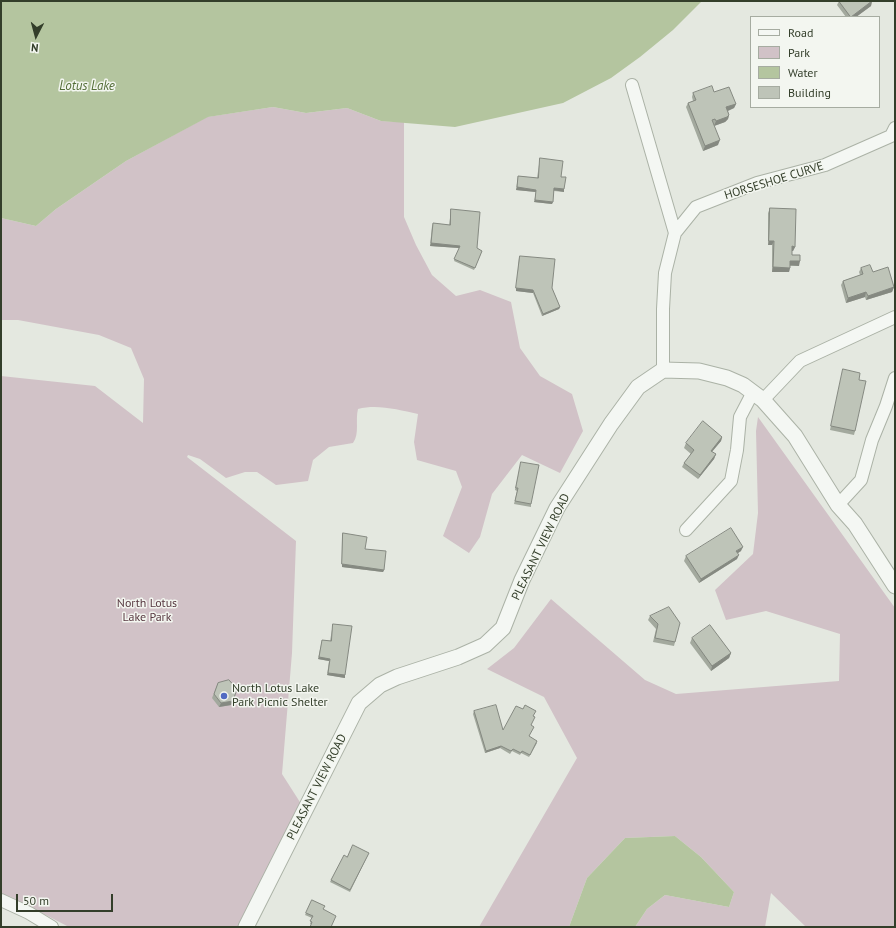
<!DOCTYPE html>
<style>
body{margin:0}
#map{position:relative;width:896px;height:928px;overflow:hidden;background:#e4e8e0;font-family:"PT Sans",sans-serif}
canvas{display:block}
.frame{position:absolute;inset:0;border:2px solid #333e2a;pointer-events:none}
.legend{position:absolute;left:750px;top:16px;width:130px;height:92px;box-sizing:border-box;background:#f3f6f0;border:1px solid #a6aca1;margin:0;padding:5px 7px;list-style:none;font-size:12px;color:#333e2a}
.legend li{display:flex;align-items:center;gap:8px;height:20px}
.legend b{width:20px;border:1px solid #a6aca1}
.north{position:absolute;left:16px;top:16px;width:40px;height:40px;-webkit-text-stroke:3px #f3f6f0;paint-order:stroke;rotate:186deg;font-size:11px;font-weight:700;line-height:16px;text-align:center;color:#333e2a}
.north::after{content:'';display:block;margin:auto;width:14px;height:18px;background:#333e2a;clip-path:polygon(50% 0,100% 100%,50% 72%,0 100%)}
.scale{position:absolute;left:16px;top:894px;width:97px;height:18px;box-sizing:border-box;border:2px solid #333e2a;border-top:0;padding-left:5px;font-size:12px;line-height:14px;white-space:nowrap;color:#333e2a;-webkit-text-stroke:3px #f3f6f0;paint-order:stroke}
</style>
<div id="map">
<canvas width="896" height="928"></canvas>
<div class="frame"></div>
<ul class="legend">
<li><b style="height:5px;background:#f4f7f3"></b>Road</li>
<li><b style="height:11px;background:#d1c2c7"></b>Park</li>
<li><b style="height:11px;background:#b4c59f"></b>Water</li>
<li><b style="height:11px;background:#bec4b8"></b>Building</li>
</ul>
<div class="north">N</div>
<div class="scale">50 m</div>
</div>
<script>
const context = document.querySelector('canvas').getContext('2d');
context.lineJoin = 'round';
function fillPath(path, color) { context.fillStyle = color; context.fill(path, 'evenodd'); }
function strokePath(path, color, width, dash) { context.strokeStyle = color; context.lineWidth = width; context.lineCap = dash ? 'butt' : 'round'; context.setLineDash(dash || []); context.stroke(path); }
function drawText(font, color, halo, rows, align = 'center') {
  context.font = font + ' "PT Sans",sans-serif'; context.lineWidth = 3; context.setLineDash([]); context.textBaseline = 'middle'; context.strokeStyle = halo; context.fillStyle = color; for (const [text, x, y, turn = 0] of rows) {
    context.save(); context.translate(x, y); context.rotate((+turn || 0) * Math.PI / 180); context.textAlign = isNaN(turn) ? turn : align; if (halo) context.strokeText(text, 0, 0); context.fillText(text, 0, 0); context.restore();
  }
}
const green = new Path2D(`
 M273,107L306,113L347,108L381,121L404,122V217L416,245L432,275L456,296L480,290L511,302L520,348L540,376L572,394L583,431L560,473L522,455L492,494L480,537L469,553L443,536L462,487L456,471L417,460L414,442L418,414C398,410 378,404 358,409C355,421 360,433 353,443L329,447L313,460L308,481L276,485L257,472H245L226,478L200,459L188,455L187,457L296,541L292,653L282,774L305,810L240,927H69L11,897L1,894V376L95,386L143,423L144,379L131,348L99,335L18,320H1V218L36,226L56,209L126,161L207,117Z
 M758,417L895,608V927H806L771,893L765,927H635L647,909L665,895L729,907L734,892L701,857L675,836L625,838L587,878L569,927H479L577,758L544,697L487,669L514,648L551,599L645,680L676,694L839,681L840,634L766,611L726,620L715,590L753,554L758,513L756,431Z`);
const water = new Path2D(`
 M1,1H702L673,30L640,57L611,78L563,103L455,127L381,121L347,108L306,113L273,107L208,117L126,161L56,209L36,226L1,218Z
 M675,836L701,857L734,892L729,907L665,895L647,909L635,927H569L587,878L625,838Z`);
const minor = new Path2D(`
 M632,85L675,233
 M663,370V309L665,273L675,233L696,207L757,183L825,165L891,136L895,128
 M763,400L800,361L895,317
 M838,505L861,480L872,440L886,406L895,378
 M686,530L731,481L737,450L740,417L753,392
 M1,900L29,913L52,927`);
const tertiary = new Path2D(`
 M246,927L359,703L380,685L397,677L458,657L485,645L503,628L522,580L557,508L611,424L638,387L663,370L699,371L727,378L743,385L763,400L795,436L838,505L855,524L895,586`);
const wall = new Path2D(`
 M839,1H872L871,6L856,17H846L837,5Z
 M714,92L736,104L734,108L728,111L729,115L728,119L725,122L714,126L718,145L703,151L686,107L688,103L693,101L692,97L693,93Z
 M540,158L561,177L564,189V192L554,191L552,204L534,202L536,192L516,190L518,176L537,178Z
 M770,208L795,247L793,251H792V255L799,266H790L789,272H772V245H768V213Z
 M451,209L477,248L482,251L474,270L454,261L459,248L430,246L432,226L433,223L449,225L451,211Z
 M520,256L552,288L560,307L559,309L542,316L533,293L516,291L519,258Z
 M861,268L873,272L894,287L892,292L866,300L865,297L846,303L841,285L843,281L860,275L859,272Z
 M843,369L859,380L855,431L854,435L830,430L842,374Z
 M722,437L721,441L712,452L716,454L714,459L698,479L682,467L684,463L691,454L684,448L686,443Z
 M521,462L531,504V507L514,504L517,491L515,490Z
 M343,533L365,549L384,570L383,572L342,567V535Z
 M741,551L738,553L737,559L699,583L684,561L686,556Z
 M650,616L675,642L674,646L653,642L656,629L648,620Z
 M333,624L345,678L327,675L329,661L318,659L322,640L330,641Z
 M692,638L731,653L729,658L711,671L690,643Z
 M218,683L231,705L219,707L212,698Z
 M523,709L533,716L529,737L537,743L529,757L521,753L520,755L512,751L510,754L500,748L485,753L473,714L474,711L503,730Z
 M368,855L350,892L330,882L331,880L347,857Z
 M312,900L325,906L311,924H310L312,918L305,915Z`);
const shadedWall = new Path2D(`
 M872,1L871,6L856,17H851Z
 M736,104L734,108L725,112L726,107Z
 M729,115L728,119L725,122L714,126L716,121Z
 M720,140L718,145L703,151L705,146Z
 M517,187L536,190V192L516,190Z
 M554,188L564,189V192L553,190Z
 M535,200L553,202L552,204L534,202Z
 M769,241H774L772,245H768Z
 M431,243L460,246L459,248L430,246Z
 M792,246L795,247L793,251H791Z
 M790,261H800L799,266L789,265Z
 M773,267L790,268L789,272H772Z
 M894,287L892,292L866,300L868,296Z
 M516,288L533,290V293L516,291Z
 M866,292L865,297L846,303L848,298Z
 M560,307L559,309L542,316L543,314Z
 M722,437L721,441L709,455L711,451Z
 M716,454L714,459L698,479L700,475Z
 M743,547L741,551L735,555L736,551Z
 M739,555L737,559L699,583L701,579Z
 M342,564L384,570L383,572L342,567Z
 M731,653L729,658L711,671L712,666Z
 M319,657L330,659L329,661L318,659Z
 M328,673L345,675V678L327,675Z
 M233,701L231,705L219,707L221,703Z
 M501,746L500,748L485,753L486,751Z`);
const building = new Path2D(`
 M839,1H872L851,17Z
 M712,86L714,92L729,87L736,104L726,107L729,115L727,117L716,121L715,119L712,120L720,140L705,146L688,103L696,100L693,93Z
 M540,158L563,161L561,177H566L564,189L554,188L553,202L535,200L536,190L517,187L518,176L538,178Z
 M770,208L796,209L795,247L792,246V255H800V261H790V268L773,267L774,241H769Z
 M451,209L480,212L477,248L482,251L475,268L454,259L460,246L431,243L433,223L450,225Z
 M520,256L555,259L552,288L560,307L543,314L533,290L516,288Z
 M870,265L873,272L888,267L894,287L868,296L866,292L848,298L843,281L863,274L861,268Z
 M843,369L860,373L859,380L866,381L855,431L831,426Z
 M703,421L722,437L711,451L716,454L700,475L684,463L694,450L686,443Z
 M521,462L539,465L531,504L515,501L518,488H516Z
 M731,528L743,547L736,551L739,555L701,579L686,556Z
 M343,533L367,537L365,549L386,551L384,570L342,564Z
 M669,607L680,623L675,642L655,638L658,624L650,616Z
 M333,624L352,626L345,675L328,673L330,659L319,657L322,640L331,641Z
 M710,625L731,653L712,666L692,638Z
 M229,680L237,689L233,701L221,703L214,694L218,683Z
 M496,705L503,730L516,706L523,709L525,705L536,711L533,716L535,717L531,725L534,727L529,736L537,741L530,755L522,751L521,753L513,749L511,751L501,746L486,751L474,711Z
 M353,845L369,853L350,890L331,880L344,855L347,857Z
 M312,900L325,906L323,909L336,916L331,927H310L312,922L310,921L313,916L306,913Z`);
const markers = [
 [224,696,4,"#516ac2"]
];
const streetNames = [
 ["HORSESHOE CURVE",774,181,-17],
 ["PLEASANT VIEW ROAD",541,547,-64],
 ["PLEASANT VIEW ROAD",317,787,-63]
];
const parkNames = [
 ["North Lotus",147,604],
 ["Lake Park",147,618]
];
const poiNames = [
 ["North Lotus Lake",232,689],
 ["Park Picnic Shelter",232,703]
];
const waterNames = [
 ["Lotus Lake",87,86]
];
fillPath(green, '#d1c2c7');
fillPath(water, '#b4c59f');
strokePath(minor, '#abb2a6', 14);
strokePath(tertiary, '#abb2a6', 17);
strokePath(minor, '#f4f7f3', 12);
strokePath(tertiary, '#f4f7f3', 15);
fillPath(wall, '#a3a99e');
fillPath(shadedWall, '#858981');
fillPath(building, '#bec4b8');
strokePath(building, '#858981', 1);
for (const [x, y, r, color] of markers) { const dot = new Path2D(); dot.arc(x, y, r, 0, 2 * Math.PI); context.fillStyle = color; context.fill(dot); strokePath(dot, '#f3f6f0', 1.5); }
drawText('12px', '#333e2a', '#f3f6f0', streetNames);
drawText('12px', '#583941', '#f3f6f0', parkNames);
drawText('12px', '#333e2a', '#f3f6f0', poiNames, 'left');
drawText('italic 13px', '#546e38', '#f3f6f0', waterNames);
</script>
